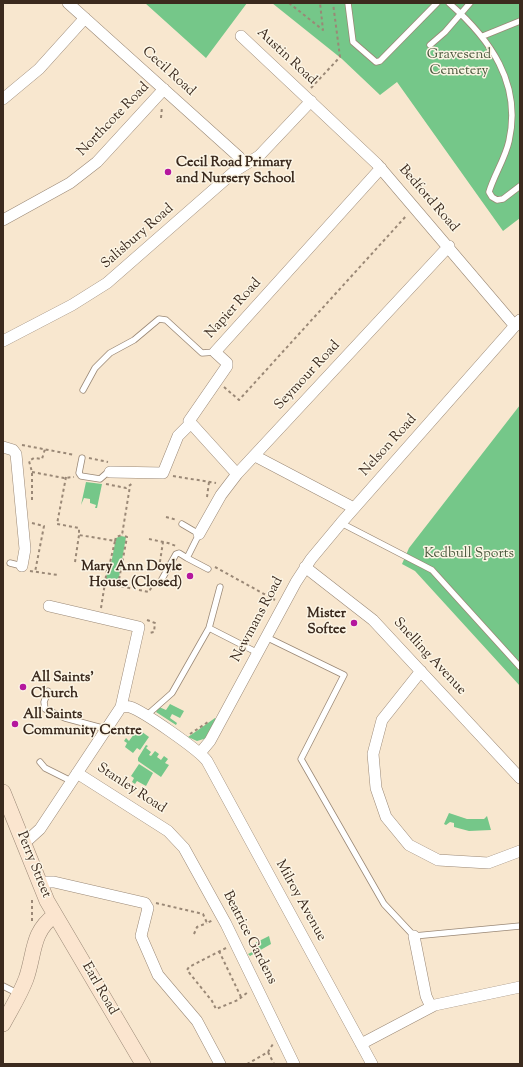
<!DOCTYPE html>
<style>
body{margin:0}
#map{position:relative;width:523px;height:1067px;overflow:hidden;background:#f8e7cf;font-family:"Sorts Mill Goudy",serif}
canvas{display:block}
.frame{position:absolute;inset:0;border:4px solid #3b2a1e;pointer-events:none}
</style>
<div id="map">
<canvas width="523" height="1067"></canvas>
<div class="frame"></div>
</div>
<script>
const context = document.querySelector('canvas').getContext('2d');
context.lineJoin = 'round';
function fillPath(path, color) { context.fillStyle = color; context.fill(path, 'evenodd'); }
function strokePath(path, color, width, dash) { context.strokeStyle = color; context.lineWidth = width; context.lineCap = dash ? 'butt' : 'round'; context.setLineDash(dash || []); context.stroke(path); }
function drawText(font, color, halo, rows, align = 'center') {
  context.font = font + ' "Sorts Mill Goudy",serif'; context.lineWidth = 3; context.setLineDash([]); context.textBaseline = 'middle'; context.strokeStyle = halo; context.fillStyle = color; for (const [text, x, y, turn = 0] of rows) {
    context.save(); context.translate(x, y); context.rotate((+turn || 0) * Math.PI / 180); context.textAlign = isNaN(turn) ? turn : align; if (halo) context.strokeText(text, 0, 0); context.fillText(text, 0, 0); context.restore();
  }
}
const green = new Path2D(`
 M145,3H247L206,58Z
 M272,3H520V218L503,231L397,82L380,95L342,59Z
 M520,405V686L415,571L402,564L409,548Z
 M86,482L102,484L97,508H95L96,505L90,503V499L84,498L81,505Z
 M121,536L126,537L118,583L105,581L108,569H110L116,538Z
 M170,704L184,711L180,718L172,714L170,718L177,723L176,725L156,712L159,707L166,710Z
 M215,718L217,720L207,738L197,741L188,737Z
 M132,729L135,732L138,729L149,737L140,750L137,748L133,753L125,747L127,743L124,741L126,738L129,741L134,734L130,732Z
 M146,745L148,746L146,748L151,752L149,755L151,756L155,751L159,754L157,757L161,760L164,756L168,759L165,763L169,765L161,777L138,761V758Z
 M139,764L153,773L146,786L137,781L135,784L132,782L134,778L131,776Z
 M449,813L467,819H484L487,816L491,830L469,831L454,827V823L450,822L446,825L444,824Z
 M269,936L271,944L250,956L248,954L256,950L253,944Z`);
const path = new Path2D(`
 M289,3L323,30L320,3
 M311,88L340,57L333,3
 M161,118L162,107
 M224,387L239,400L407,215
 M22,445L75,455
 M89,458L108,462
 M32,472L64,478L74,477
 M173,476L216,483
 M66,477L57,524L79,528V535L115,541L109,567L107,569L105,583
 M106,484L126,488L133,483
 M207,497L209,482
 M32,500V472L29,461L34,458L42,459L45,449
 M166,517L177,520
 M32,523L44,526L35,572
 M149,539L168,543L176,546
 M115,541L116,537L122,535L130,486
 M75,562L79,535
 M215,567L275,600
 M159,568L163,542
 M30,571L58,575
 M118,585L127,537L122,535
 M101,608L105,583L149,592L155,580
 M147,620L155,623L154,632L149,633
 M190,734L208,722
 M156,903L203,914L207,923L213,920
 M32,921V898
 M194,934L197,927L207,923
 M226,948L189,967L187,970L212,1001L216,1009L238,1000L248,992
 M219,951L241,997
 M268,1052L274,1064
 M247,1064L268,1052L273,1044`);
const lane = new Path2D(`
 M348,3L353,42L376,62L380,61L437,3
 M449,3C490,39 522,83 509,141C505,159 494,175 489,192L492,197L497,200L503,199L520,186
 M483,36L520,21
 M430,45L445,32L470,3
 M83,390L95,368L110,353L134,340L159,319L166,320L202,353L215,352
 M82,458L79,473L81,476L100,479L108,472H110
 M341,523L432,570L520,667
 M187,558L208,569
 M10,563L22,566
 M162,579L176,554L179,553L187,558L199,534L182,524
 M209,628L220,587
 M266,637L344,675L301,759L384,904L414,936L520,926
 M48,691L44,702L45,709L65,718L106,729
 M146,716L172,693L209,628L258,653
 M40,762L45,768L71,781
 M3,986L19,994`);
const street = new Path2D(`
 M68,3L239,157L243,166
 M241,36L377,164L515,326
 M3,99L39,69L85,18
 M3,220L70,183L97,162L164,89
 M3,341L72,305L107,283L235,171L259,156L311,101
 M3,447L13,450L16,454L25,549L22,566
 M255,456L354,508
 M110,472L163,473L178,436L190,424
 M237,474L189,421L227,366V363L215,352L381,168
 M199,534L221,495L237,474L449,246
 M305,567L373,620L520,778
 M421,671L382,720L373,754L376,788L386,817L409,845L438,860L488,863L520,851
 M121,707C124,707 127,706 130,707C143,711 199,750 207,761L372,1064
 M200,753L210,741L296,582L311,559L341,523L520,320
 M77,773L168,831L184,848L226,924L294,1064
 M23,840L29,839L40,829L121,707L139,627L49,606
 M40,885L46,882H54L145,903L148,908L141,936L158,975L197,1021L220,1064
 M414,936L426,996L431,1007
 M361,1044L435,1005L520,987`);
const secondary = new Path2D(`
 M3,792L47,901L143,1064
 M3,1024C11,1009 20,995 26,979C35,954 31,932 55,915`);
const markers = [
 [168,172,4,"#b5179e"],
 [190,576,4,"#b5179e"],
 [354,623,4,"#b5179e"],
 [23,687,4,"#b5179e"],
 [15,724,4,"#b5179e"]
];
const parkNames = [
 ["Gravesend",459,56],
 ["Cemetery",459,72],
 ["Kedbull Sports",469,555]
];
const streetNames = [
 ["Austin Road",286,57,43],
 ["Cecil Road",168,72,42],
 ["Northcote Road",114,120,-46],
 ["Bedford Road",428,199,49],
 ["Salisbury Road",138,237,-41],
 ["Napier Road",234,309,-48],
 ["Seymour Road",308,376,-47],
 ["Nelson Road",389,446,-48],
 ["Newmans Road",258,620,-62],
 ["Snelling Avenue",429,657,47],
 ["Stanley Road",131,789,33],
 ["Perry Street",33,865,68],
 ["Milroy Avenue",300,901,61],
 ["Beatrice Gardens",249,938,63],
 ["Earl Road",99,989,60]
];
const poiNames = [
 ["Cecil Road Primary",176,164],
 ["and Nursery School",176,180],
 ["Mary Ann Doyle",182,568,"right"],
 ["House (Closed)",182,584,"right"],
 ["Mister",346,615,"right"],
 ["Softee",346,631,"right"],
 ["All Saints'",31,679],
 ["Church",31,695],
 ["All Saints",23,716],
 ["Community Centre",23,732]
];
fillPath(green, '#75c789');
strokePath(lane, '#9a8876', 7);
strokePath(street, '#9a8876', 12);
strokePath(secondary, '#9a8876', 16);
strokePath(path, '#9a8876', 2, [3, 3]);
strokePath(lane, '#fff', 5.5);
strokePath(street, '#fff', 11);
strokePath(secondary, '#fbe5cf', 15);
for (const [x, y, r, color] of markers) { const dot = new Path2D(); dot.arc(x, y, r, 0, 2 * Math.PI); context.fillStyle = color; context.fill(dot); strokePath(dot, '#fcf5e5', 1.5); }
drawText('14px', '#4c593e', '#fcf5e5', parkNames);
drawText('14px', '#3b2a1e', '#fcf5e5', streetNames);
drawText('bold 14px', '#3b2a1e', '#fcf5e5', poiNames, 'left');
</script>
